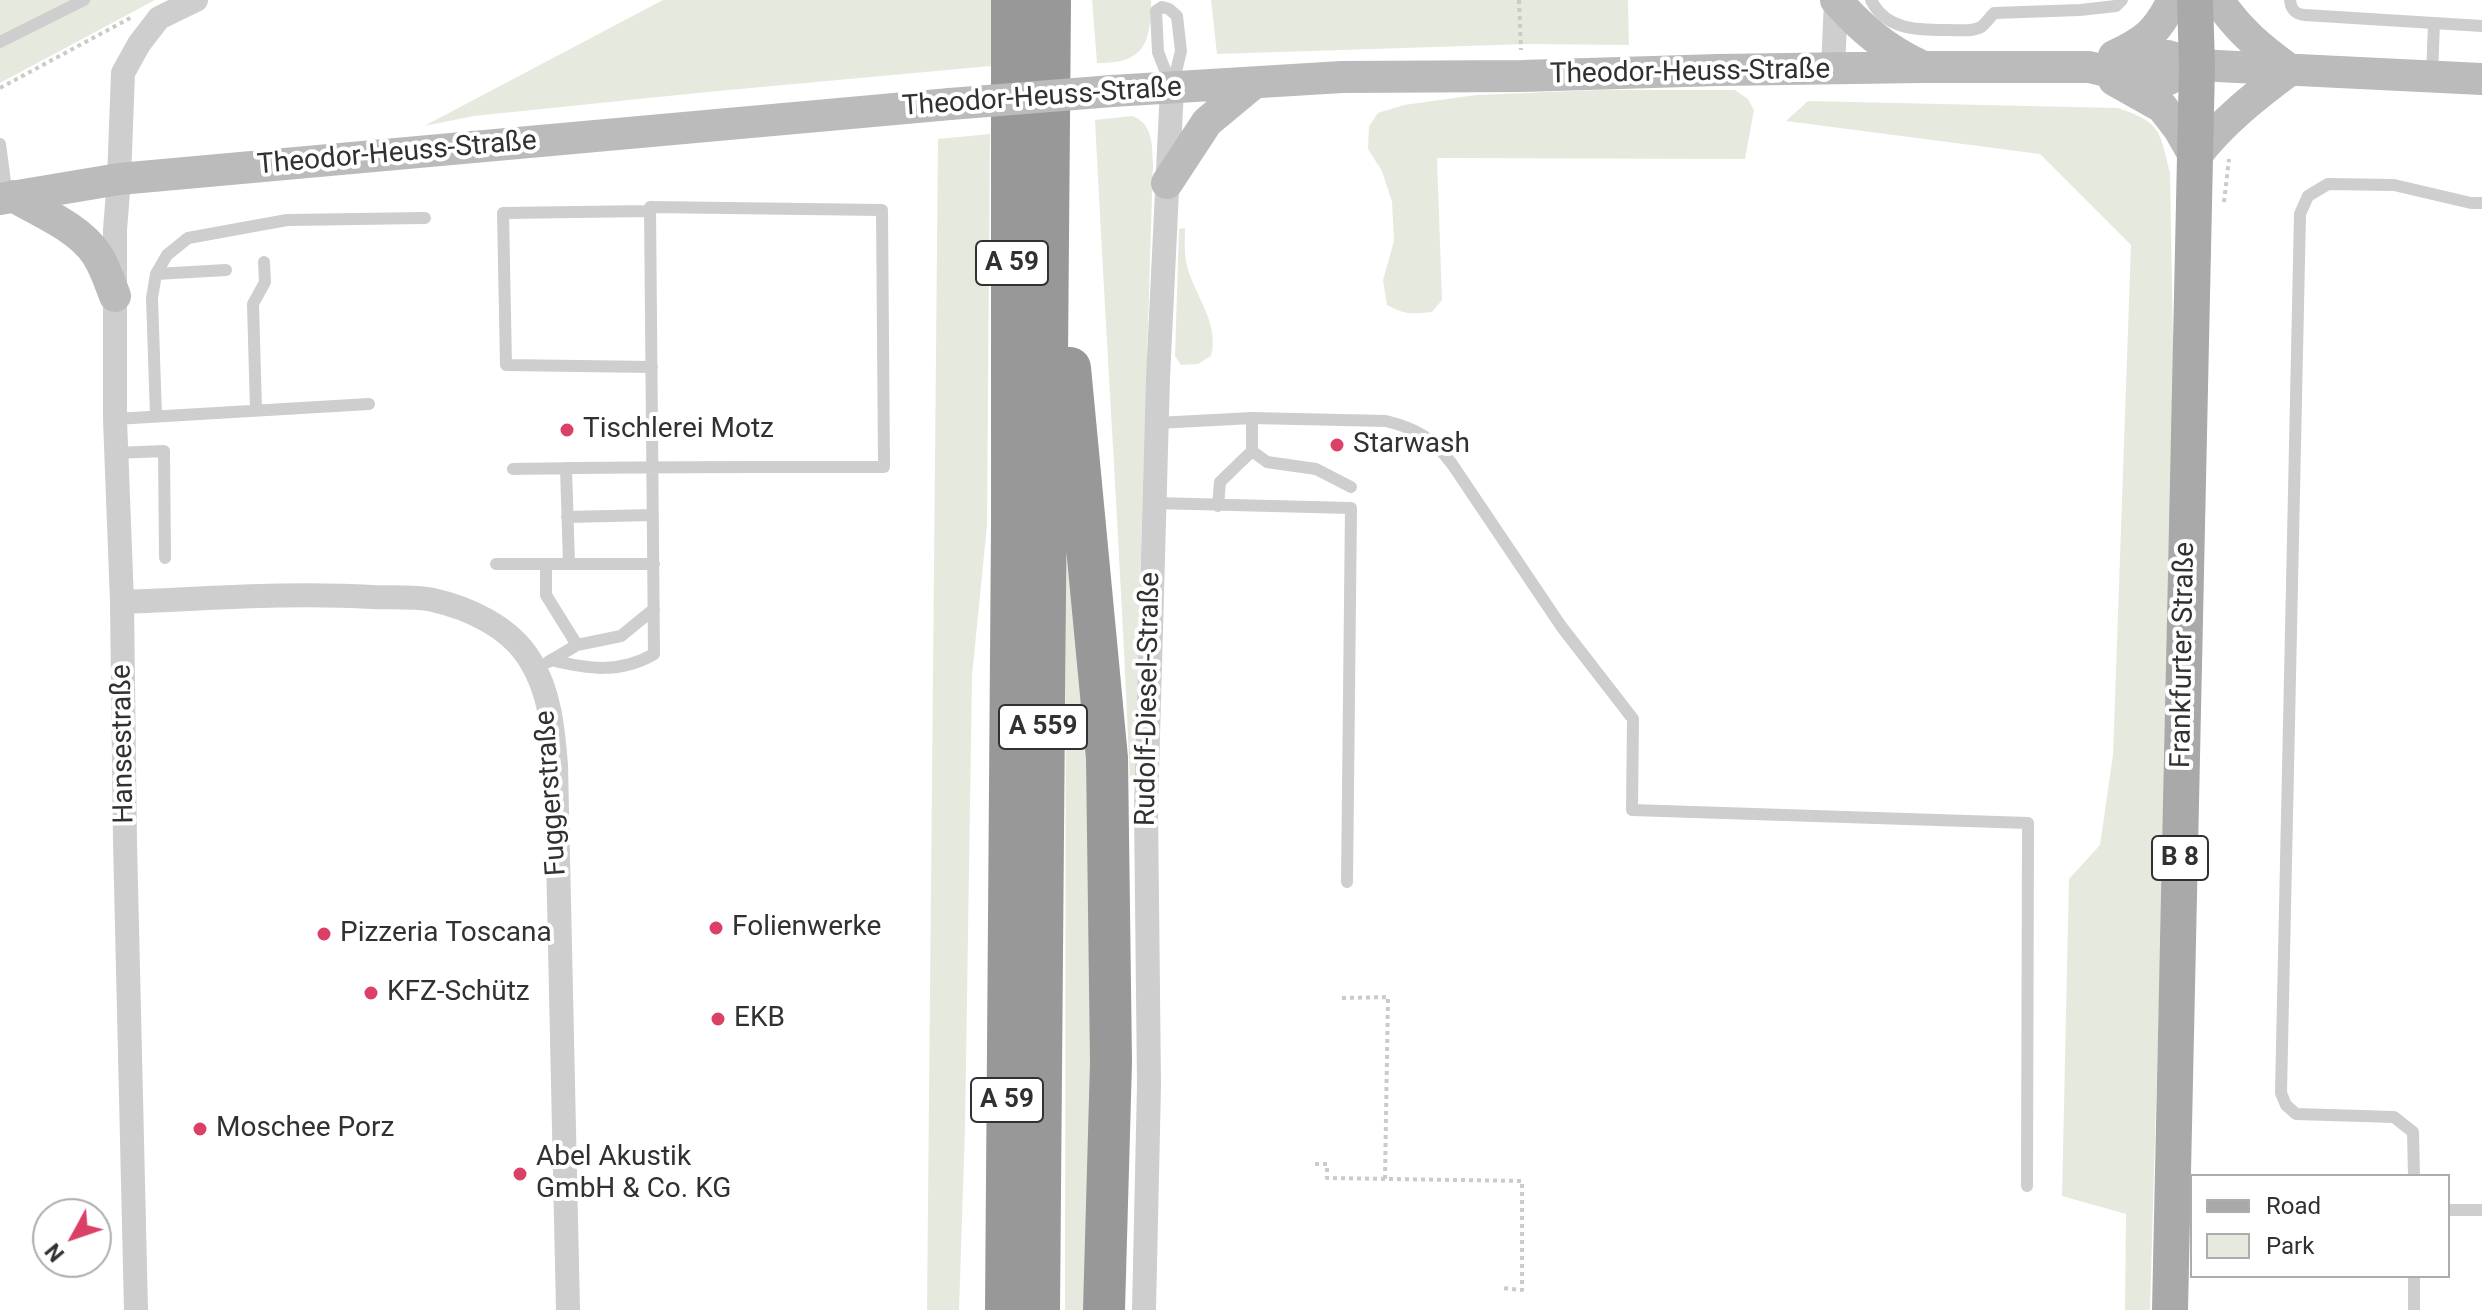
<!DOCTYPE html>
<meta charset="utf-8">
<style>
body{margin:0}
#map{position:relative;width:2482px;height:1310px;overflow:hidden;background:#fff;font-family:Roboto,sans-serif}
canvas{display:block}
.legend{position:absolute;left:2190px;top:1174px;width:260px;height:104px;box-sizing:border-box;background:#fff;border:2px solid #adadad;margin:0;padding:10px 14px;list-style:none;font-size:24px;color:#313131}
.legend li{display:flex;align-items:center;gap:16px;height:40px}
.legend b{width:40px;border:2px solid #adadad}
.north{position:absolute;left:32px;top:1198px;width:80px;height:80px;box-sizing:border-box;background:#fff;border:2px solid #adadad;border-radius:50%;rotate:230deg;font-size:22px;font-weight:700;line-height:32px;text-align:center;color:#313131}
.north::after{content:'';display:block;margin:auto;width:28px;height:36px;background:#db4167;clip-path:polygon(50% 0,100% 100%,50% 72%,0 100%)}
</style>
<div id="map">
<canvas width="2482" height="1310"></canvas>
<ul class="legend">
<li><b style="height:10px;background:#a9a9a9"></b>Road</li>
<li><b style="height:22px;background:#e6eade"></b>Park</li>
</ul>
<div class="north">N</div>
</div>
<script>
const context = document.querySelector('canvas').getContext('2d');
context.lineJoin = 'round';
function fillPath(path, color) { context.fillStyle = color; context.fill(path, 'evenodd'); }
function strokePath(path, color, width, dash) { context.strokeStyle = color; context.lineWidth = width; context.lineCap = dash ? 'butt' : 'round'; context.setLineDash(dash || []); context.stroke(path); }
function drawText(font, color, halo, rows, align = 'center') {
  context.font = font + ' Roboto,sans-serif'; context.lineWidth = 8; context.setLineDash([]); context.textBaseline = 'middle'; context.strokeStyle = halo; context.fillStyle = color; for (const [text, x, y, turn = 0] of rows) {
    context.save(); context.translate(x, y); context.rotate((+turn || 0) * Math.PI / 180); context.textAlign = isNaN(turn) ? turn : align; if (halo) context.strokeText(text, 0, 0); context.fillText(text, 0, 0); context.restore();
  }
}
const green = new Path2D(`
 M0,0H155L0,83Z
 M663,0H992L991,66L707,92L474,116L424,126Z
 M1092,0H1151C1151,42 1145,64 1097,63Z
 M1211,0H1628L1629,45L1528,44L1217,54Z
 M1599,90H1735L1748,99L1754,110L1745,159L1437,158L1442,300L1432,312C1411,314 1405,315 1387,305L1383,280L1394,241L1392,202L1382,171L1368,149L1369,126L1378,113L1404,105L1476,95Z
 M1808,101L2118,108C2162,123 2159,130 2170,172L2175,450L2150,1310H2125L2126,1214L2062,1196L2069,879L2100,845L2113,755L2131,245L2040,154L1786,121Z
 M1132,116C1153,123 1152,145 1153,164L1138,650L1137,778L1130,783C1121,561 1106,341 1095,120Z
 M990,134L987,525L972,676L965,1128L959,1310H927L938,139Z
 M1185,228C1185,241 1184,254 1187,266C1195,296 1220,324 1211,356L1198,364L1181,365L1175,356L1179,229Z
 M1066,534L1087,769L1091,1074L1088,1310H1065Z`);
const path = new Path2D(`
 M1519,0L1521,50
 M0,88L132,17
 M2224,202L2229,159
 M1342,998L1388,997L1385,1179
 M1315,1164H1327V1178L1522,1181V1290L1502,1288`);
const lane = new Path2D(`
 M1871,0C1886,31 1919,30 1949,30C1959,30 1972,32 1981,27C1986,23 1990,17 1994,13L2080,10L2116,6L2122,0
 M2290,0C2291,10 2295,14 2305,15L2482,26
 M1162,7L1169,9L1177,16L1181,51L1172,88L1158,52L1156,11Z
 M0,42L84,0
 M2432,76L2434,23
 M0,144L7,197
 M650,211L503,213L506,365L652,367
 M156,274L226,270
 M256,410L253,304L265,282L264,262
 M156,416L152,298L156,274L167,255L188,238L287,220L425,218
 M115,419L369,404
 M1157,423L1252,418L1386,421C1418,429 1432,438 1452,464L1561,626L1633,719L1632,810L2028,823L2027,1186
 M1252,451L1267,462L1316,469L1351,487
 M116,453L164,451L165,558
 M513,469C636,466 760,467 884,467L882,210L650,207L654,654C620,674 588,669 551,660
 M1154,503L1351,508L1347,882
 M1218,506L1220,482L1252,451V418
 M567,517L653,515
 M496,564H546V595L577,645
 M546,564H569L566,468
 M569,564H654
 M548,662L577,645L621,636L654,609
 M2414,1176L2413,1132L2394,1117L2296,1114L2286,1105L2281,1093L2300,214L2308,196L2328,184L2394,185L2471,203H2482
 M2448,1210H2482
 M2414,1310V1276`);
const street = new Path2D(`
 M1833,69L1836,0
 M122,602C205,599 289,592 372,597C392,598 414,596 433,600C469,608 510,627 530,660C550,692 553,729 556,765L568,1310
 M136,1310L125,842L122,602L115,419V230L119,179L123,73L139,44L159,18L196,0
 M1144,1310L1149,1085L1146,808L1158,378L1172,88`);
const secondary = new Path2D(`
 M1836,0C1863,30 1884,48 1921,66
 M2218,0C2239,31 2260,48 2290,70
 M2118,54L2168,56L2197,65L2482,79
 M2114,56C2146,41 2157,32 2173,0
 M2114,80L2162,107L2179,129L2195,157C2222,122 2255,96 2290,70
 M1112,91L1342,77L1522,76L1718,70L1923,67H2089L2128,76L2167,80L2197,65
 M1167,183L1207,122L1254,83
 M13,196C40,212 80,228 97,255C105,267 110,283 115,296
 M0,199L119,179L950,104`);
const primary = new Path2D(`
 M2170,1310L2197,65L2195,0`);
const highway = new Path2D(`
 M1070,368L1107,758L1111,1062L1104,1310
 M1006,1310L1012,526V0
 M1039,1310L1050,0`);
const secondaryBridge = new Path2D(`
 M950,104L1112,91`);
const markers = [
 [567,430,8,"#db4167"],
 [1337,445,8,"#db4167"],
 [716,928,8,"#db4167"],
 [324,934,8,"#db4167"],
 [371,993,8,"#db4167"],
 [718,1019,8,"#db4167"],
 [200,1129,8,"#db4167"],
 [520,1174,8,"#db4167"]
];
const shields = [
 [1012,263,72],
 [1043,727,88],
 [2180,858,56],
 [1007,1100,72]
];
const shieldNames = [
 ["A 59",1012,263],
 ["A 559",1043,727],
 ["B 8",2180,858],
 ["A 59",1007,1100]
];
const streetNames = [
 ["Theodor-Heuss-Straße",1690,73,-1],
 ["Theodor-Heuss-Straße",1042,98,-4],
 ["Theodor-Heuss-Straße",397,154,-5],
 ["Frankfurter Straße",2184,655,-89],
 ["Rudolf-Diesel-Straße",1149,699,-89],
 ["Hansestraße",124,744,-91],
 ["Fuggerstraße",552,793,-94]
];
const poiNames = [
 ["Tischlerei Motz",583,430],
 ["Starwash",1353,445],
 ["Folienwerke",732,928],
 ["Pizzeria Toscana",340,934],
 ["KFZ-Schütz",387,993],
 ["EKB",734,1019],
 ["Moschee Porz",216,1129],
 ["Abel Akustik",536,1158],
 ["GmbH & Co. KG",536,1190]
];
fillPath(green, '#e6eade');
strokePath(path, '#cbcbcb', 4, [4, 4]);
strokePath(lane, '#cecece', 12);
strokePath(street, '#cecece', 24);
strokePath(secondary, '#bbb', 32);
strokePath(primary, '#a9a9a9', 36);
strokePath(highway, '#989898', 42);
strokePath(secondaryBridge, '#bbb', 32);
for (const [x, y, r, color] of markers) { const dot = new Path2D(); dot.arc(x, y, r, 0, 2 * Math.PI); context.fillStyle = color; context.fill(dot); strokePath(dot, '#fff', 3); }
for (const [x, y, w] of shields) { const box = new Path2D(); box.roundRect(x - w / 2, y - 22, w, 44, 6); context.fillStyle = '#fff'; context.fill(box); strokePath(box, '#313131', 2); }
drawText('bold 26px', '#313131', null, shieldNames);
drawText('28px', '#313131', '#fff', streetNames);
drawText('28px', '#313131', '#fff', poiNames, 'left');
</script>
